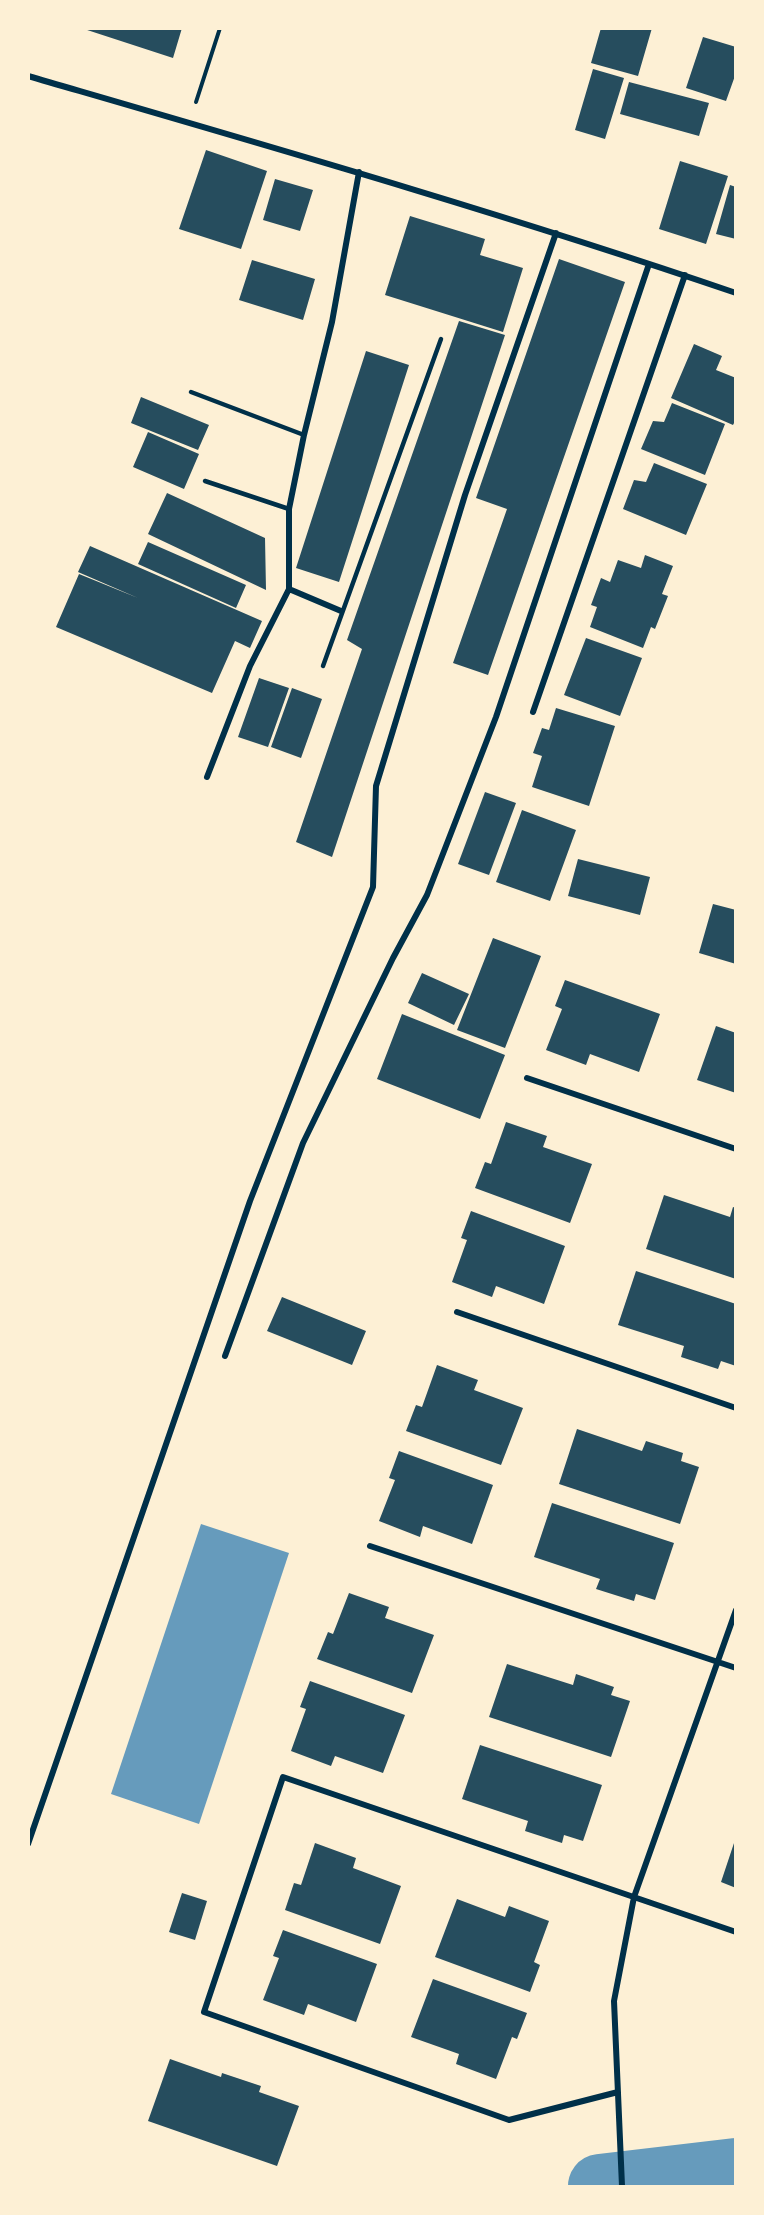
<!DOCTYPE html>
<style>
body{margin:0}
#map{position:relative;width:764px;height:2215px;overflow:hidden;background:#fdf0d5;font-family:Arial,sans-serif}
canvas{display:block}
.frame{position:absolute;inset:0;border:30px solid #fdf0d5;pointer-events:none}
</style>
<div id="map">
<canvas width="764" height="2215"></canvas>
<div class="frame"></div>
</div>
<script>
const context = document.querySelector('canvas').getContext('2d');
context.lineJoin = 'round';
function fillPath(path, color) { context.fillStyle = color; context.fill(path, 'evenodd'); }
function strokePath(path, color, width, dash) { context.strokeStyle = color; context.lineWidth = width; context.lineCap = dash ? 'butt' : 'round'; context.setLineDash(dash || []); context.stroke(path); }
const water = new Path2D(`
 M201,1524L289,1553L199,1824L111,1794Z`);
const river = new Path2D(`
 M600,2186L736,2170`);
const building = new Path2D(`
 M81,28H182L173,58Z
 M601,28H652L638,76L591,63Z
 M703,37L736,47V73L726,101L686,88Z
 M593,69L624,78L605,139L575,130Z
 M629,82L709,103L699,136L620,114Z
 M206,150L267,171L241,249L179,229Z
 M680,161L728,176L706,244L659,229Z
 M275,179L313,190L300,231L263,220Z
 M730,185L736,187V239L716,234Z
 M410,216L485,239L480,255L523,268L503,332L385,295Z
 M559,259L625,282L488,675L453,663L507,509L476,498Z
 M252,260L315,279L303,320L239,300Z
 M459,321L505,335L332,857L296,842L362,649L347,640Z
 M694,344L722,356L716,370L736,378V419L733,425L671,398Z
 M366,351L409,365L339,582L296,568Z
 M141,397L209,425L198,450L131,423Z
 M672,403L725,424L705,475L641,449L653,421L664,422Z
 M148,432L199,454L184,489L133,467Z
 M654,463L707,484L686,535L623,509L634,480L646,482Z
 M167,493L265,538L266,590L148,534Z
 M148,542L246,585L236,608L138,564Z
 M90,546L262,621L250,648L235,641L212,693L56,627L79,574L138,598L78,572Z
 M645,555L673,566L662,594L668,596L655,629L651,627L643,648L590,627L597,607L591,605L601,578L610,582L618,560L641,568Z
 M586,638L642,658L620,716L564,695Z
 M259,678L289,688L268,747L238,737Z
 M292,688L322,699L301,758L271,747Z
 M556,708L615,726L589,806L532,787L542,756L533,753L542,728L549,730Z
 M485,792L516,803L489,875L458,864Z
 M522,810L576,830L550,901L496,882Z
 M578,859L650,877L640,915L568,896Z
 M713,904L736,910V964L699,953Z
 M493,938L541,956L505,1048L457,1030Z
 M422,973L469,994L454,1025L408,1003Z
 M565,980L660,1014L639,1072L590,1054L586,1065L546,1050L562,1009L555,1006Z
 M402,1014L505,1055L480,1119L377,1079Z
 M716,1026L736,1033V1093L697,1080Z
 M506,1122L547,1136L543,1147L592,1164L570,1223L475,1188L485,1162L491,1164Z
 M664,1195L730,1217L733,1207L736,1208V1279L646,1249Z
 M471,1211L565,1246L544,1304L496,1286L492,1297L452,1282L467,1240L461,1238Z
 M636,1271L736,1304V1366L721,1361L718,1369L681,1357L684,1346L618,1325Z
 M282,1297L366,1331L352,1365L267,1331Z
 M437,1365L478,1380L474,1390L523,1408L501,1465L406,1431L416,1405L422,1407Z
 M577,1429L642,1451L646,1441L683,1453L681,1461L699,1467L680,1524L559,1484Z
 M399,1451L493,1485L472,1544L423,1526L420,1537L379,1521L395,1480L389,1478Z
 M552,1503L674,1543L655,1600L636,1594L634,1601L596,1589L600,1579L534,1557Z
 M349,1593L389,1607L385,1618L434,1635L412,1693L317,1659L328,1632L333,1634Z
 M507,1664L573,1685L576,1674L614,1687L611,1695L630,1701L611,1757L489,1717Z
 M310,1681L405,1715L383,1773L335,1756L331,1766L291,1751L306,1709L300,1707Z
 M480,1745L602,1785L583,1841L564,1835L562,1843L525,1831L528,1821L462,1799Z
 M735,1840H736V1888L721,1882Z
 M315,1843L356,1858L353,1868L401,1886L380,1944L285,1910L294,1883L301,1885Z
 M182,1893L207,1901L195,1940L169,1932Z
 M457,1899L505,1917L509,1906L549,1921L534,1962L540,1965L530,1992L435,1957Z
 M283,1930L377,1964L356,2022L308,2004L304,2015L263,2000L279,1958L273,1956Z
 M433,1979L527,2013L517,2039L512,2037L496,2079L456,2064L459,2054L411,2037Z
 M170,2059L221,2077L222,2073L261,2086L259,2092L299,2106L277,2166L148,2121Z`);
const path = new Path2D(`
 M196,102L220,28`);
const service = new Path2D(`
 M191,392L304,435
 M205,481L289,509
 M323,666L441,339`);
const minor = new Path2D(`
 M28,76C265,145 502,213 736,293
 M289,589L341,611
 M533,712L685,275
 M207,777L250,666L289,589V509L304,435L332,322L359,172
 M527,1078L736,1149
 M457,1312L736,1408
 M225,1356L303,1143L393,958L427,895L496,717L649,264
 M370,1546L736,1668
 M28,1844L250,1201L373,887L376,786L465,495L556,233
 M618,2092L509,2120L204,2012L283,1777L736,1932
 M622,2186L614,2001L634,1897L736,1610`);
fillPath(water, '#669bbc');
strokePath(river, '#669bbc', 64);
fillPath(building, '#264d5e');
strokePath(path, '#003049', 4);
strokePath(service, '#003049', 4.5);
strokePath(minor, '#003049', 6);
</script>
